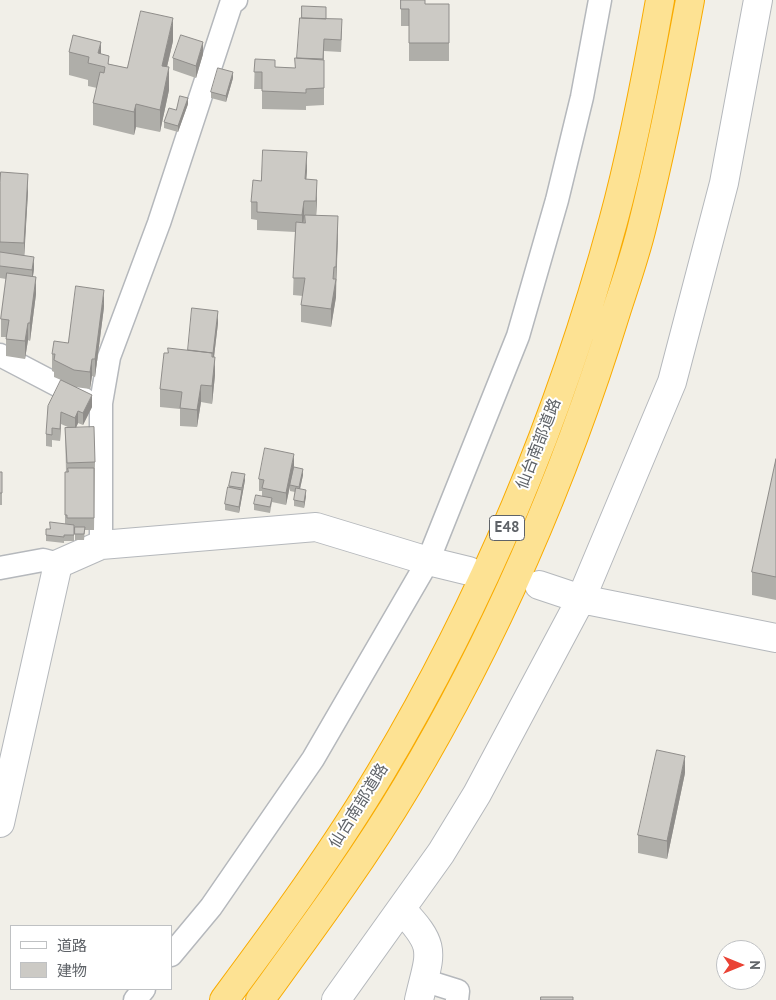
<!DOCTYPE html>
<meta charset="utf-8">
<style>
body{margin:0}
#map{position:relative;width:776px;height:1000px;overflow:hidden;background:#f1efe8;font-family:"PT Sans","Noto Sans JP",sans-serif}
canvas{display:block}
.legend{position:absolute;left:10px;top:925px;width:162px;height:65px;box-sizing:border-box;background:#fff;border:1px solid #bfc1c3;margin:0;padding:6px 9px;list-style:none;font-size:15px;color:#5f6368}
.legend li{display:flex;align-items:center;gap:10px;height:25px}
.legend b{width:25px;border:1px solid #bfc1c3}
.north{position:absolute;left:716px;top:940px;width:50px;height:50px;box-sizing:border-box;background:#fff;border:1px solid #bfc1c3;border-radius:50%;rotate:90deg;font-size:14px;font-weight:700;line-height:20px;text-align:center;color:#5f6368}
.north::after{content:'';display:block;margin:auto;width:18px;height:22px;background:#ea4335;clip-path:polygon(50% 0,100% 100%,50% 72%,0 100%)}
</style>
<div id="map">
<canvas width="776" height="1000"></canvas>
<ul class="legend">
<li><b style="height:6px;background:#fff"></b>道路</li>
<li><b style="height:14px;background:#cccac5"></b>建物</li>
</ul>
<div class="north">N</div>
</div>
<script>
const context = document.querySelector('canvas').getContext('2d');
context.lineJoin = 'round';
function strokePath(path, color, width, dash) { context.strokeStyle = color; context.lineWidth = width; context.lineCap = dash ? 'butt' : 'round'; context.setLineDash(dash || []); context.stroke(path); }
function fillPath(path, color) { context.fillStyle = color; context.fill(path, 'evenodd'); }
function drawText(font, color, halo, rows, align = 'center') {
  context.font = font + ' "PT Sans","Noto Sans JP",sans-serif'; context.lineWidth = 4; context.setLineDash([]); context.textBaseline = 'middle'; context.strokeStyle = halo; context.fillStyle = color; for (const [text, x, y, turn = 0] of rows) {
    context.save(); context.translate(x, y); context.rotate((+turn || 0) * Math.PI / 180); context.textAlign = isNaN(turn) ? turn : align; if (halo) context.strokeText(text, 0, 0); context.fillText(text, 0, 0); context.restore();
  }
}
const minor = new Path2D(`
 M0,355L84,399
 M101,545V403L109,357L159,223L231,4L236,0
 M0,568L43,560L58,564
 M171,955L211,907L313,759L428,561L518,336L557,200L582,97L600,0
 M423,980L458,991L457,1000
 M135,1000L144,989`);
const tertiary = new Path2D(`
 M539,585L581,599L776,638
 M0,823L58,564L101,545L316,527L428,561L469,571
 M402,910C438,948 430,952 419,1000
 M336,1000L441,853L477,794L581,599L672,382L724,183L758,0`);
const motorway = new Path2D(`
 M224,1000C279,926 334,851 381,772C483,601 561,414 613,222C633,149 647,74 660,0
 M260,1000C311,930 363,860 407,786C496,637 565,477 616,312C625,284 635,256 642,227C661,152 676,76 690,0`);
const wall = new Path2D(`
 M401,0L425,4H449V61H409V26H401Z
 M326,19L342,31L341,52L324,51V105L306,106V110L262,109V89H254L255,59L275,67L295,68L297,58Z
 M173,41L167,67L169,90L160,132L136,127L134,135L93,125V103L97,88L88,86V80L69,75V52L101,54L109,64L127,68Z
 M203,54L196,78L173,70V58Z
 M233,78L226,102L211,98V92Z
 M188,104L178,132L164,128V122L176,110Z
 M307,170L306,180L317,198L316,215L338,234L336,297L331,327L301,322V305L303,296L293,295L295,232L257,230V220L251,219V202L261,181Z
 M0,183L28,192L24,255L34,269L33,276L36,294L30,341L28,340L25,359L6,356V337H1V319L6,279L0,278Z
 M104,307L95,377L92,376L90,389L75,387L92,407L83,425L78,423L76,428L95,462L94,530H85L84,540H75V530H74V541H64V543L46,541V529H50L65,524V472H66L65,428H70L61,424L60,441L52,440V447L46,446V434L61,380L54,377V372L52,371V354L68,343Z
 M218,323L214,357L215,375L212,404L201,402L197,427L180,426V409L160,407V389L168,353L188,350Z
 M776,459V600L752,595V572Z
 M294,467L303,475L300,489L306,496L304,508L294,506V500L295,492L290,491V486L286,505L272,502L270,513L254,510V504L262,496V491H259V479Z
 M0,472H2V505H0Z
 M232,472L245,480L239,513L225,510V504Z
 M685,773L667,859L638,853V835Z`);
const shadedWall = new Path2D(`
 M173,18V41L162,88V66Z
 M101,42V64L98,53Z
 M203,42V54L196,78V66Z
 M169,67V90L160,132V110Z
 M233,72V78L226,102V96Z
 M188,98V104L178,132V126Z
 M136,104V127L134,135V112Z
 M307,152V170L305,197V179Z
 M28,174V192L24,261V243Z
 M317,180V198L316,219V201Z
 M304,201V218L302,232V215Z
 M338,216V234L336,284V267Z
 M34,257V269L32,282V270Z
 M36,277V294L30,341V323Z
 M336,279V297L331,327V309Z
 M104,290V307L95,377V359Z
 M218,311V323L213,365V353Z
 M28,323V340L25,359V341Z
 M215,357V375L212,404V386Z
 M92,359V376L90,389V372Z
 M201,385V402L197,427V410Z
 M92,395V407L83,425V413Z
 M78,411V423L75,430V418Z
 M61,412V424L60,441V429Z
 M294,454V466L286,505V493Z
 M303,469V475L299,493V487Z
 M245,474V480L239,513V507Z
 M306,490V496L304,508V502Z
 M685,756V773L667,859V841Z`);
const building = new Path2D(`
 M401,0H425V4H449V43H409V9H401Z
 M302,6L326,7V19L302,18Z
 M141,11L173,18L162,66L169,67L160,110L136,104L134,112L93,103L100,72L104,73L105,67L88,63L89,57L69,52L73,35L101,42L98,53L109,56L108,64L127,68Z
 M300,18L342,19L341,40L324,39L323,59L297,58Z
 M181,35L203,42L196,66L173,58Z
 M295,58L324,60V88L306,89V93L262,91V72H254L255,59L275,60V67L295,68Z
 M218,68L233,72L226,96L211,92Z
 M180,96L188,98L178,126L164,122L169,108L176,110Z
 M263,150L307,152L305,179L317,180L316,201H304L302,215L257,212V202H251L253,180L261,181Z
 M1,172L28,174L24,243L0,242V183Z
 M305,215L338,216L336,267H334L333,279H336L331,309L301,305L305,278H293L296,222L305,223Z
 M0,252L34,257L32,270L0,266Z
 M7,273L36,277L30,323H28L25,341L6,339L9,320L1,319Z
 M76,286L104,290L95,359H92L90,372L74,370L54,360L55,354H52L54,341L68,343Z
 M192,308L218,311L213,353L188,350Z
 M168,348L212,353V357H215L212,386L201,385L197,410L180,408L182,392L160,389L164,353H168Z
 M61,380L92,395L83,413L78,411L75,418L61,412L60,429L52,428V435L46,434L48,406Z
 M94,427L95,462L67,463L65,428Z
 M265,448L294,454L286,493L262,488L264,480L259,479Z
 M776,459V577L752,572Z
 M294,467L303,469L299,487L290,485Z
 M68,468H94V518H67V515H65V472H68Z
 M0,472H2V493H0Z
 M232,472L245,474L242,488L229,486Z
 M228,487L242,490L239,507L225,504Z
 M296,488L306,490L304,502L294,500Z
 M256,495L272,498L270,507L254,504Z
 M50,522L74,525V535H64V537L46,535V529H50Z
 M75,527H85L84,534H75Z
 M657,750L685,756L667,841L638,835Z
 M541,997H573V1000H541Z`);
const shields = [
 [507,528,35]
];
const shieldNames = [
 ["E48",507,528]
];
const streetNames = [
 ["仙台南部道路",539,444,-69],
 ["仙台南部道路",359,806,-58]
];
strokePath(minor, '#b5b8bc', 25);
strokePath(tertiary, '#b5b8bc', 30);
strokePath(motorway, '#f9ab00', 30);
strokePath(minor, '#fff', 22);
strokePath(tertiary, '#fff', 28);
strokePath(motorway, '#fde293', 28);
fillPath(wall, '#afaea9');
fillPath(shadedWall, '#8f8d8a');
fillPath(building, '#cccac5');
strokePath(building, '#8f8d8a', 1);
for (const [x, y, w] of shields) { const box = new Path2D(); box.roundRect(x - w / 2, y - 12.5, w, 25, 4); context.fillStyle = '#fff'; context.fill(box); strokePath(box, '#5f6368', 1); }
drawText('bold 15px', '#5f6368', null, shieldNames);
drawText('16px', '#5f6368', '#fff', streetNames);
</script>
